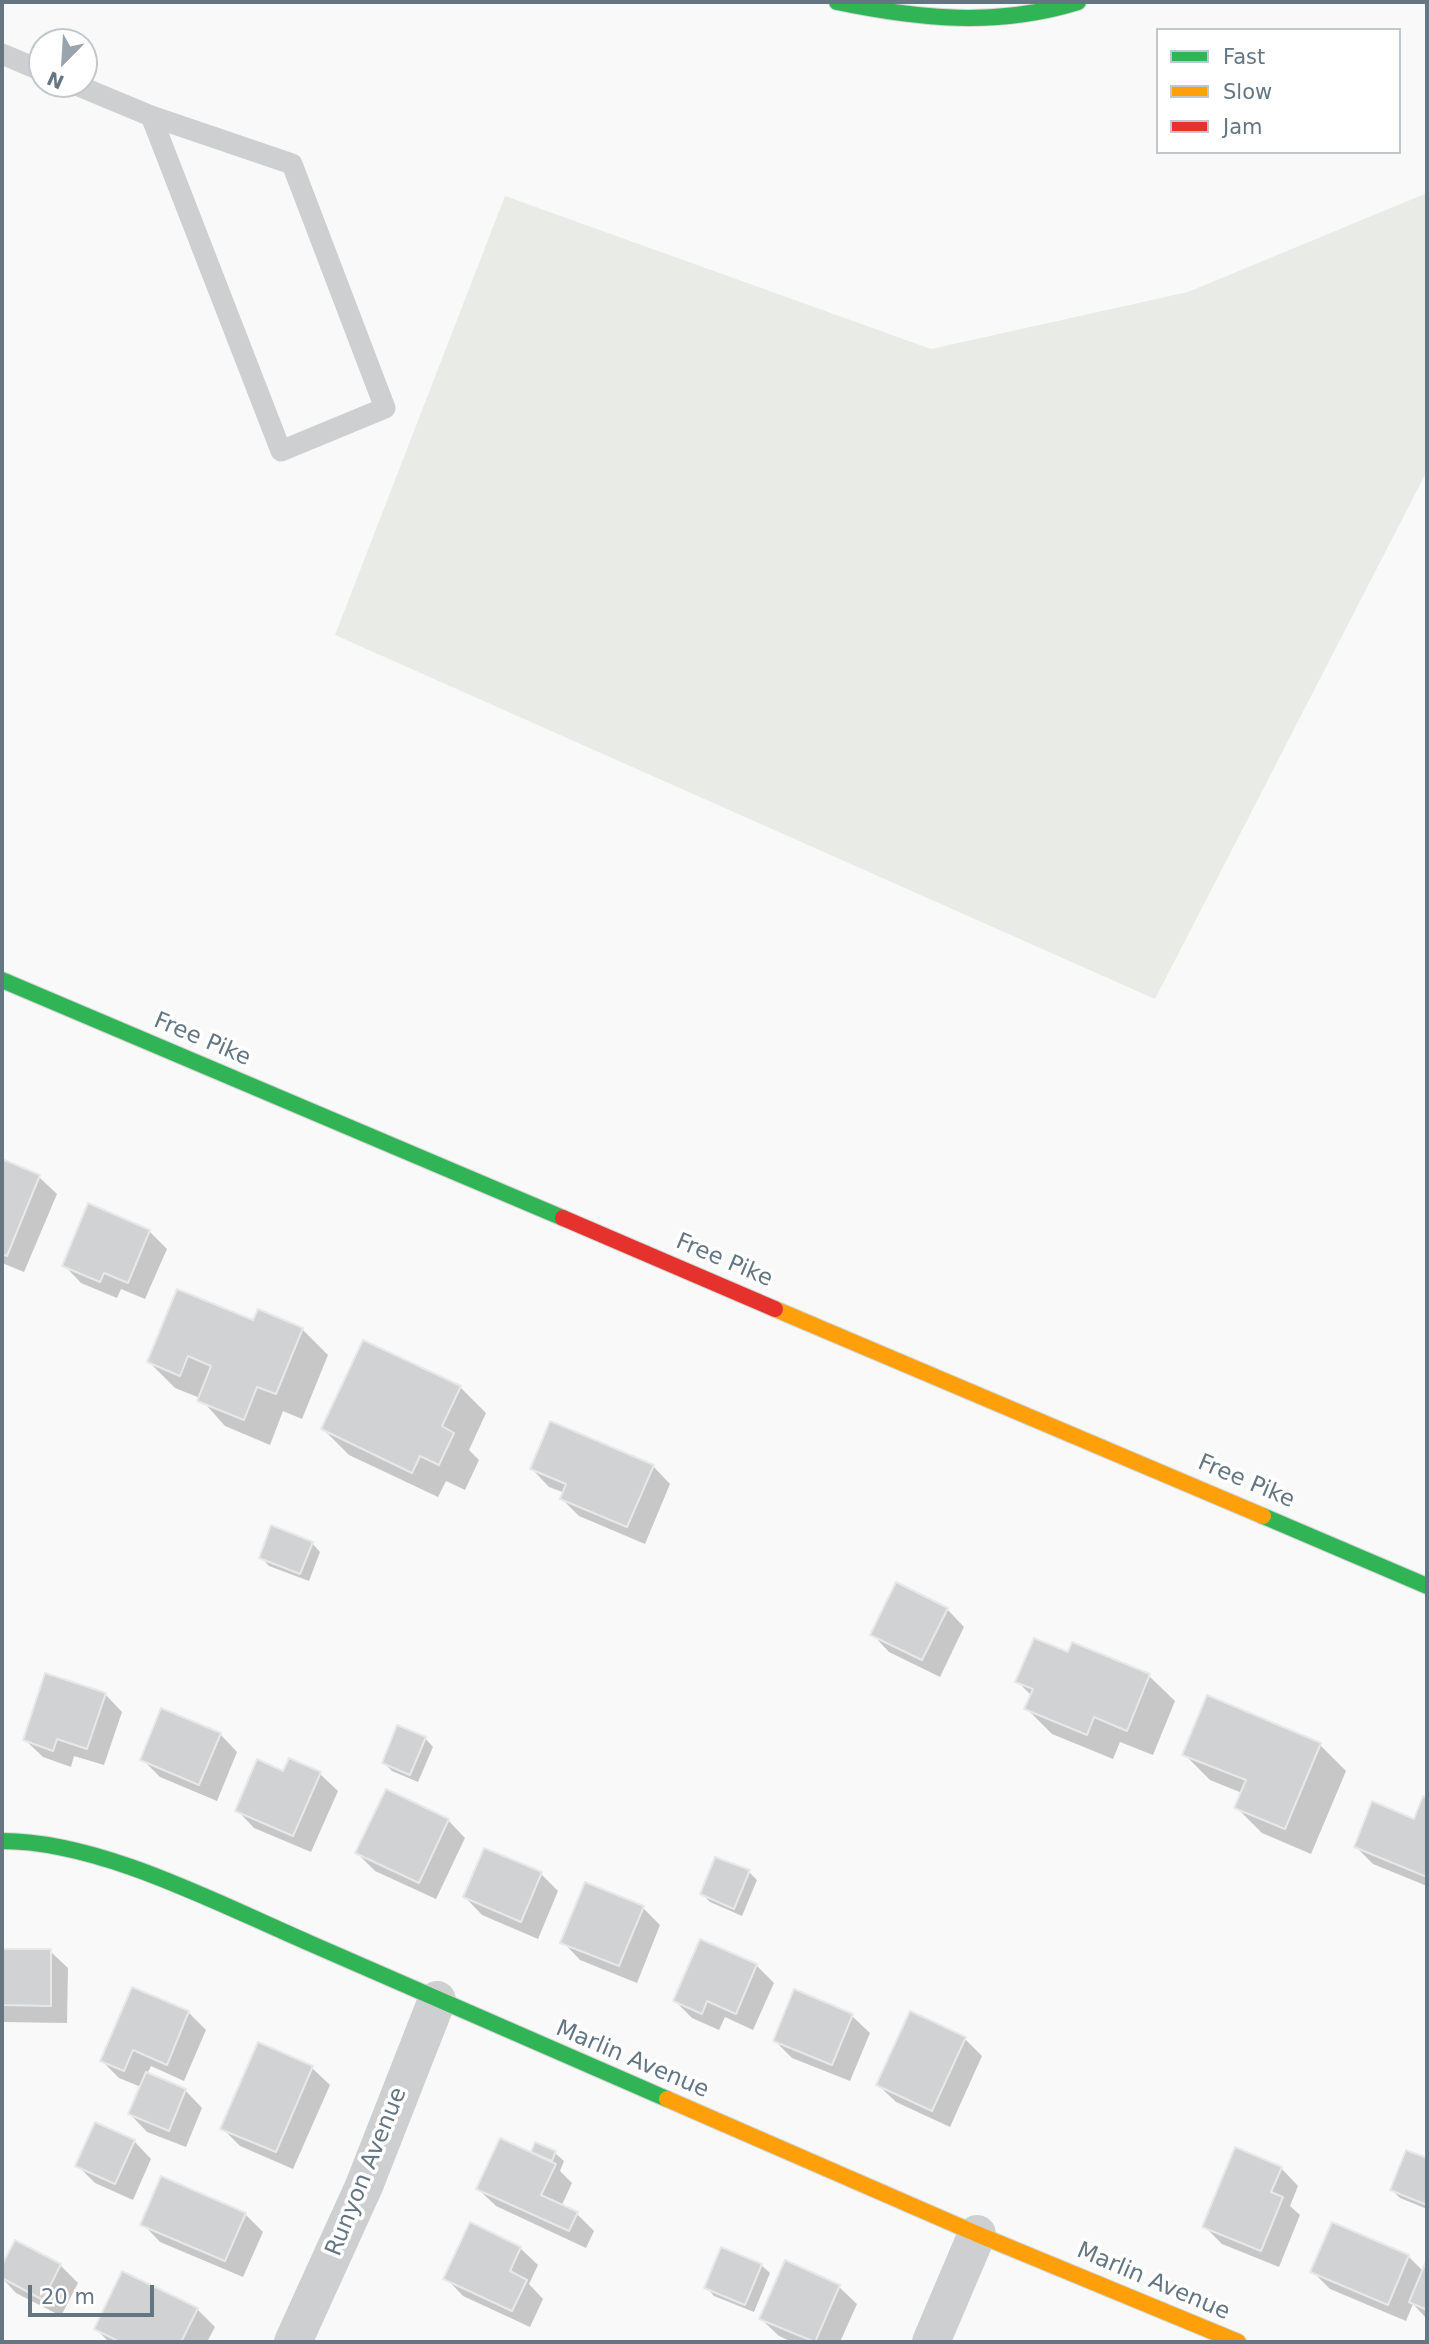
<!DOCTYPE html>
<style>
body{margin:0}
#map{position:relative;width:1429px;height:2344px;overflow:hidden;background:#f9f9f9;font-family:"DejaVu Sans",sans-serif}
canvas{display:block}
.frame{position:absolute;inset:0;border:4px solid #657683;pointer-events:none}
.legend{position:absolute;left:1156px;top:28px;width:245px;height:126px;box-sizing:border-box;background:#fff;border:2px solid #c1c8cd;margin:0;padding:9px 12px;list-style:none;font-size:21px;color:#657683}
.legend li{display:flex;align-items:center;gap:14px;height:35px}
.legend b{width:35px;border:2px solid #c1c8cd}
.north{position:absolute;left:28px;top:28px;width:70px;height:70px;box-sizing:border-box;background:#fff;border:2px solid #c1c8cd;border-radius:50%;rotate:204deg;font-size:19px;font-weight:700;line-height:28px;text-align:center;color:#657683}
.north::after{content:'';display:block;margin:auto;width:24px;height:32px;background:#99a4ac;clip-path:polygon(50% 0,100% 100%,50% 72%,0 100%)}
.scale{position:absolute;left:28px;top:2285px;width:126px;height:32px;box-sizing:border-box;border:4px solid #657683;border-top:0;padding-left:9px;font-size:21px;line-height:24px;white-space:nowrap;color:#657683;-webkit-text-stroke:5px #fff;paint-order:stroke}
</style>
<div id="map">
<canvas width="1429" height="2344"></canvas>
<div class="frame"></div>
<ul class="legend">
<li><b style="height:9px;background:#30b455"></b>Fast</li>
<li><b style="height:9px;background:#ff9f0a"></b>Slow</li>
<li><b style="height:9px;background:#e5322d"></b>Jam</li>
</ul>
<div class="north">N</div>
<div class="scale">20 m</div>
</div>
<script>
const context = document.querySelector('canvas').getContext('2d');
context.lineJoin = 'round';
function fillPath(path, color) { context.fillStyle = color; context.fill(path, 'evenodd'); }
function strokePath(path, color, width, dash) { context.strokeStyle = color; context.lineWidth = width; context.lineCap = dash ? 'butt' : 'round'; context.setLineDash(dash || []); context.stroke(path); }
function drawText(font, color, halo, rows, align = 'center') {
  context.font = font + ' "DejaVu Sans",sans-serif'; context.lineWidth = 7; context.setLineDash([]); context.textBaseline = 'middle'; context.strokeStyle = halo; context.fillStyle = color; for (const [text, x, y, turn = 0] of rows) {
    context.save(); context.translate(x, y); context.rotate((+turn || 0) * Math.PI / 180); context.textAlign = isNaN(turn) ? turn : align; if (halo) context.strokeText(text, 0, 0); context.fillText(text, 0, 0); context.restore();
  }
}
const green = new Path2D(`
 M1427,193V471L1155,999L335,635L505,196L931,349L1188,292Z`);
const shadow = new Path2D(`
 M2,1161L39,1177L57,1194L24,1272L2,1263Z
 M149,1231L167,1249L145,1299L121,1289L117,1298L81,1283L64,1265Z
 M254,1322L302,1329L328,1355L302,1419L283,1411L270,1445L225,1426L200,1398L175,1388L149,1362Z
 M460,1387L486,1413L469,1450L479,1460L465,1490L446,1481L438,1497L349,1455L323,1429Z
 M653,1466L670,1484L645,1544L579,1516L562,1499L565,1493L549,1487L532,1469Z
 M312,1543L320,1552L309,1581L269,1566L261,1557Z
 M947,1609L964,1627L940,1677L889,1652L872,1634Z
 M1069,1654L1149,1676L1175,1701L1153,1755L1120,1742L1113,1759L1052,1734L1026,1708L1032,1696L1017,1681Z
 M105,1694L122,1712L104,1765L74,1756L71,1767L43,1757L25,1740Z
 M220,1734L237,1752L217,1801L160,1777L142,1759Z
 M425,1738L433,1747L418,1782L392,1771L384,1763Z
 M1320,1745L1346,1771L1311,1854L1262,1833L1236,1807L1242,1793L1210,1780L1184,1754Z
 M320,1774L338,1791L311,1852L254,1828L237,1810Z
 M1424,1799L1427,1800V1886L1373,1864L1356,1847L1415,1821Z
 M448,1820L465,1838L436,1899L375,1871L357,1853Z
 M749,1872L757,1880L742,1916L710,1902L702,1894Z
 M541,1874L558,1891L538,1939L482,1915L465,1897Z
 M643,1908L660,1925L637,1983L580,1960L563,1942Z
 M2,1951H50L68,1968L67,2023L2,2022Z
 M756,1965L774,1983L753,2030L725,2017L719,2030L692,2018L675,2001Z
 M188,2012L206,2030L184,2081L151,2066L147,2074L185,2090L202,2108L186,2147L147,2132L130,2114L141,2087L119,2078L102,2061Z
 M852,2016L870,2033L850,2081L792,2058L775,2041Z
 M965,2039L982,2056L950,2127L896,2102L878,2085Z
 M259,2044L312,2068L330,2085L293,2169L240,2146L222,2128Z
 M134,2141L151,2159L133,2200L95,2183L77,2165Z
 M533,2152L555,2153L564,2161L560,2171L572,2183L561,2207L577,2214L594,2231L586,2248L496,2206L478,2189L539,2158Z
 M1407,2152L1427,2160V2209L1400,2198L1392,2190Z
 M1281,2168L1298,2186L1290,2206L1300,2215L1279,2267L1222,2244L1204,2226Z
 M245,2214L263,2232L243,2277L160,2242L143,2224Z
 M1333,2224L1408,2256L1424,2272L1427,2263V2319L1413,2304L1406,2321L1330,2289L1312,2271Z
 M16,2242L60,2265L78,2283L61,2316L16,2293L2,2278V2269Z
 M520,2248L538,2265L529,2284L543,2299L530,2327L463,2296L446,2278Z
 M761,2265L770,2273L754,2312L714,2296L706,2287Z
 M839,2287L857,2304L840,2342H792L779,2336L761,2319Z
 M197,2309L215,2327L207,2342H109L96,2329Z`);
const building = new Path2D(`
 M2,1159L40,1175L7,1256L2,1254Z
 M88,1203L150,1230L128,1283L104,1273L100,1282L62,1266Z
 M177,1289L253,1320L258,1309L303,1328L276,1394L257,1387L244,1420L197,1401L211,1366L188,1356L180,1376L147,1362Z
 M363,1340L461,1386L442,1426L454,1433L439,1465L420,1456L412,1473L321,1429Z
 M550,1421L654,1465L627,1527L560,1499L566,1484L530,1469Z
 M271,1525L313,1542L300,1574L259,1558Z
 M896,1582L948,1608L922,1660L870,1635Z
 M1034,1638L1068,1652L1072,1642L1150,1674L1127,1731L1094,1717L1087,1735L1024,1709L1033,1689L1015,1682Z
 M45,1673L106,1693L87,1749L57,1739L53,1751L23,1740Z
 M1207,1695L1321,1743L1285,1829L1234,1808L1246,1780L1182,1755Z
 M161,1708L221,1733L199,1785L140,1760Z
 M397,1725L426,1737L410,1775L382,1763Z
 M289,1758L321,1772L293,1836L235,1811L257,1759L283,1771Z
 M386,1789L449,1819L419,1883L355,1853Z
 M1423,1796L1427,1798V1877L1354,1847L1372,1801L1414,1819Z
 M484,1848L542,1872L521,1922L463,1897Z
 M715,1857L750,1870L734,1909L700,1894Z
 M585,1882L644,1906L619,1966L560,1943Z
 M700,1939L757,1964L736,2014L707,2001L702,2014L673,2001Z
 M2,1949H51V2006L2,2005Z
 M132,1987L189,2011L167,2065L133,2050L124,2071L100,2061Z
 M794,1989L853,2014L832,2065L773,2041Z
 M910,2011L966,2037L932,2111L876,2085Z
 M258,2042L313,2066L276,2152L220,2129Z
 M146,2072L186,2089L169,2131L128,2114Z
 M95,2122L135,2140L115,2184L75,2166Z
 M500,2138L556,2164L541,2195L578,2212L569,2231L476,2189Z
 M535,2142L556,2151L552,2161L531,2152Z
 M1235,2147L1282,2167L1271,2192L1283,2197L1261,2251L1202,2227Z
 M1406,2150L1427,2158V2205L1390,2190Z
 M161,2176L246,2213L225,2261L140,2225Z
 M470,2222L521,2247L510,2271L527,2280L512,2311L443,2279Z
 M1332,2222L1409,2255L1388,2305L1310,2272Z
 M15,2240L61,2264L43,2300L2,2278V2265Z
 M721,2247L762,2264L745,2305L704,2288Z
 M1427,2259V2310L1409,2302Z
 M785,2260L840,2285L815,2342L759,2319Z
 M122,2271L198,2308L181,2342H120L94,2329Z`);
const lane = new Path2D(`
 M2,54L42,71
 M74,84L151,116L292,164L385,408L281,451L151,116`);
const street = new Path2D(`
 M293,2342L364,2186L437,2000
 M931,2342L977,2234`);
const fast = new Path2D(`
 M837,2C919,19 997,27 1078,2
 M2,980L563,1218
 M1263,1516L1427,1586
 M2,1841C100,1841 217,1903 307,1942C427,1994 547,2047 667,2099`);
const slow = new Path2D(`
 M775,1309L1263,1516
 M667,2099L977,2234L1238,2342`);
const jam = new Path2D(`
 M563,1218L775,1309`);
const streetNames = [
 ["Free Pike",202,1040,23],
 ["Free Pike",724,1261,23],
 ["Free Pike",1246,1482,23],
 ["Marlin Avenue",632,2060,23],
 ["Runyon Avenue",367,2172,-68],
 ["Marlin Avenue",1153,2282,23]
];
fillPath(green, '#e8ebe6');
fillPath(shadow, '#0003');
fillPath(building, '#d0d2d3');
strokePath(building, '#e8e8e8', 2);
strokePath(fast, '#d5d6d7', 18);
strokePath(slow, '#d5d6d7', 18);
strokePath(jam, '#d5d6d7', 18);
strokePath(lane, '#cecfd0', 21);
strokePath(street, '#cecfd0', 38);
strokePath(fast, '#30b455', 16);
strokePath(slow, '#ff9f0a', 16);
strokePath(jam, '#e5322d', 16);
drawText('23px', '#657683', '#fff', streetNames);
</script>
